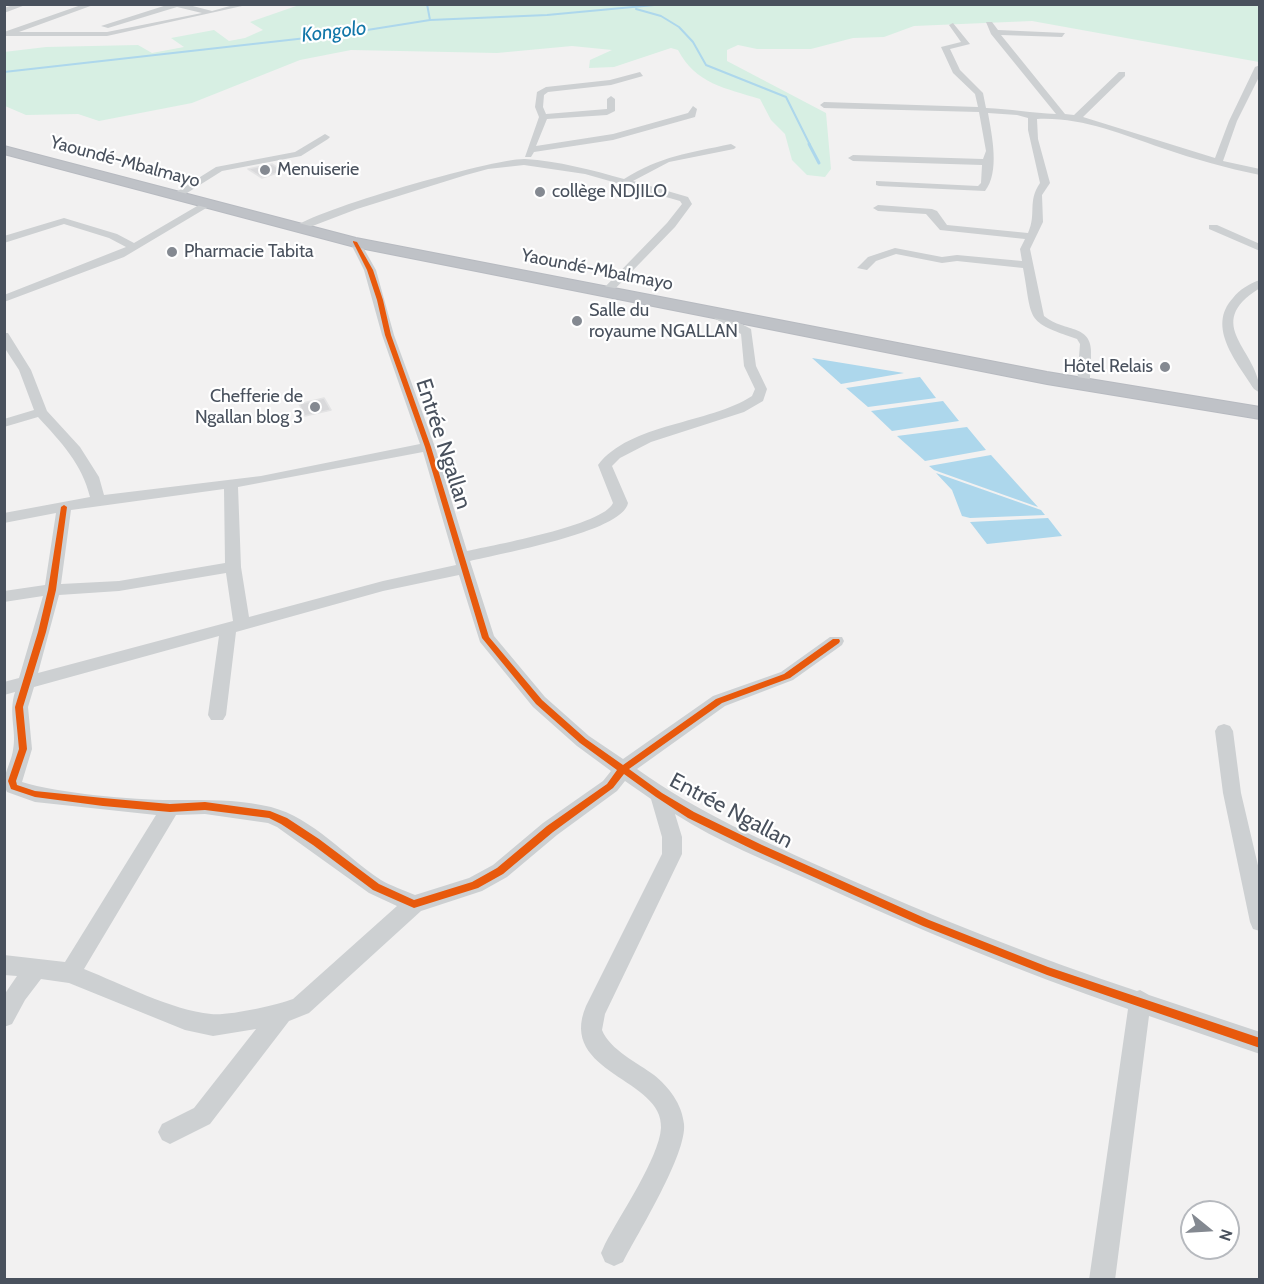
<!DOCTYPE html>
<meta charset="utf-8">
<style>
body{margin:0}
#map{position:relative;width:1264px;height:1284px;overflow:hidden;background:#f2f1f1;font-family:Cabin,sans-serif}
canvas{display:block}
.frame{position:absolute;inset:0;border:6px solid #49515d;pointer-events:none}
.north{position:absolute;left:1180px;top:1200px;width:60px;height:60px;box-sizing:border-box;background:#fff;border:2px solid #b6b9be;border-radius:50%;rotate:108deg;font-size:16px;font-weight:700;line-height:24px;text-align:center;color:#49515d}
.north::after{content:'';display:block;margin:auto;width:21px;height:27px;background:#848991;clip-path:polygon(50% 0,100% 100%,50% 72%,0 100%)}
</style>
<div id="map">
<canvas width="1264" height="1284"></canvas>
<div class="frame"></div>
<div class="north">N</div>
</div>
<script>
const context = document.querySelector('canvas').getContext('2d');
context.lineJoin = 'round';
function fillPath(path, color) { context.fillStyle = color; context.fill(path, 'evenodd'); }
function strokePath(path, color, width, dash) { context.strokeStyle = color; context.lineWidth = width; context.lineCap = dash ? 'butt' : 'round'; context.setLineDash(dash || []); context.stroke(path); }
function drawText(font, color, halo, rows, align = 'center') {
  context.font = font + ' Cabin,sans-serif'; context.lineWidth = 4.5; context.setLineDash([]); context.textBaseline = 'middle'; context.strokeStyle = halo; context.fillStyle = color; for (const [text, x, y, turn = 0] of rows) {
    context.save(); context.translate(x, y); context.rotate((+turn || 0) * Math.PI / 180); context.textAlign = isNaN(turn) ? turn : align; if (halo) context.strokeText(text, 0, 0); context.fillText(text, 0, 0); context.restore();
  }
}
const green = new Path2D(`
 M302,4L1260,5L1259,62L1032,21L914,26L884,37L853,38L811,49H757L738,45L727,50V61L826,113L831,169L825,177L807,175L792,160L785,134L771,120L760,99C725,88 696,84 678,50L671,48L614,67L589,68L590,60L612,50L572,46L497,53L351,50L300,60L192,103L99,121L78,114L26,115L5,106L4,52L46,47L138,45L152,53L184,47L171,38L214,30L229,41L245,38L263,30L250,22Z`);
const water = new Path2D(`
 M812,358L904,373L841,384Z
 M920,377L936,398L868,407L846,388Z
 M943,401L959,421L892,431L871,411Z
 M967,427L986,450L925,461L897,436Z
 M991,455L1038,507L934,470L929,466Z
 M936,473L1041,510L1045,515L970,518L962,516L952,490Z
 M1048,518L1062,536L987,544L970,522Z`);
const streamFar1 = new Path2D(`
 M427,4L430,20
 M636,9L661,16L679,27L693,42L706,65L786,97L810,145
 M4,72L342,34L430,20L547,15L665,4`);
const stream = new Path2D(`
 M809,144L819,163`);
const building = new Path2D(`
 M272,164L283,171L262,178L248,169Z
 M324,398L331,410L305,416L299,404Z`);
const minor = new Path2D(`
 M16,4H28L4,13V8Z
 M84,4H96L19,32H107L202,13L177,7L108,28L101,26L170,4H185L212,11L237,4H251L107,36H4V32Z
 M986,22H992L998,30L1065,33L1062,37L1001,35L1065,114L1074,115L1119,72H1125V76L1083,117L1215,158L1229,121L1255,67L1260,65V75L1237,121L1223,161L1260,169V175C1226,168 1194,159 1162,148C1120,134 1082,117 1037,119L1038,139L1050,183L1042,195L1043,222L1030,249L1044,316C1066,334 1094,322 1091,358C1090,368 1091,379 1088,387H1078L1077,384L1080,344L1077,339C1024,321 1033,321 1023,268L957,261L942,263L896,254L876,261L867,270L857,268L868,257L895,248L942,257L957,255L1022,261L1020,249L1025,239L940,230L926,214L878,211L873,208L878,205L932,209L937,211L947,225L1028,233C1037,213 1027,202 1040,183L1028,130V118L1017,115L988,113C992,136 1000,172 985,191L879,186L876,185V181L978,186L981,183L982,165L853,161L848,158L853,155L983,159L986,151L979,112L824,108L820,105L824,102L978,107L975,94L953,73L941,47L961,42L949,25L953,23L970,44L950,49L960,70L983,93L986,108C1010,109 1032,113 1056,114L991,34Z
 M640,72L643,76L611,85L548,92L544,95L543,107L546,114L607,109V99L611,96L615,99V111L607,115L547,119L536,146L613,134L688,113L693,106L697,109L695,117L613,140L534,152L531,157H525L539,117L535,107L537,92L546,87L610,80Z
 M325,134L330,137L328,139L301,156L222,171L179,198L170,196L216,167L295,152Z
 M731,144L736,147L734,149L669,162L633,181L688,197L692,204L675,227L609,295L605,296L599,293L601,291L667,223L682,204L680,201L585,174L524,165L488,169L466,175L357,209L302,230L293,228C314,210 494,158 525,159C558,161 592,170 624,179C661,156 689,153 731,144Z
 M204,202L213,204L124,257L4,302V295L126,247L109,238L64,224L4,243V236L64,218L117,234L134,243Z
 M1209,225H1217L1260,244V251L1209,229Z
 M355,239L360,242L376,270L394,335L435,447L467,551C494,545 604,525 613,503L598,465C630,423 709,424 752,396L755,389L744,366L741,334L709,315V311H717L751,329L756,366L767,389L763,401L744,412L651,442L620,458L612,466L628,503C623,532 498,554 470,561L494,636L545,697L589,736L623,759L713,696L781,672L830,637H842L844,641L842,645L793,680L725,706L637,769C698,813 766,842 835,873C934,917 1034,957 1137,991L1140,990L1149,995L1260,1032V1054L1149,1016L1115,1280H1089L1128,1009C1021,972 917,929 814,882C768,861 718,842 675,814L682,837V854L605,1014L602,1030C610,1050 638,1063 654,1075C669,1087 682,1104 684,1124C687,1154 638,1233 623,1262L614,1266L605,1262L601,1253L605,1244C620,1215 659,1158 661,1128C664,1078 557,1074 586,1006L662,854V837L651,799L625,781L617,791L557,835L507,877L482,891L421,911L309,1013L289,1021L210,1124L170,1144L162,1140L158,1132L162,1124L194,1108L256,1029L213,1036L185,1030L69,983L41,979L25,1000L12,1024L4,1027V995L17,976L4,975V955L65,962L156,815L35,802L7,792C0,777 11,765 13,750C17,731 8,714 15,692L4,695V682L19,678L43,596L4,602V591L45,585L56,513L4,523V513L90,497C82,464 61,442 38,417L4,427V419L34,410L19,370L4,347V333H8L31,370L47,411L80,447L99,477L104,495L261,476L420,444L382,335L364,270L350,242ZM423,452L456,565L383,581L249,617L241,567L238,487ZM224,489L225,563L119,581L61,584L71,510ZM226,573L233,621L38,673L59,595L119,591ZM459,575L480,642L533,707L577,746L611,771L603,781L543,823L493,865L469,878L415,895C404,890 391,886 381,880C346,857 313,818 271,807C238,799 204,800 171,800C133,800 57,793 22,782L32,749L28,707L34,687L219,636L208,715L211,720H223L226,715L236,632L383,591ZM205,814L268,823L277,827L369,893L397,906L293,999C277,1005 229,1016 211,1014C171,1010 122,984 84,969L176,815Z
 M1260,280V288C1200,325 1260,350 1260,393L1254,389C1237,362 1206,327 1233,298C1239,290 1250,283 1260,280Z
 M1224,724L1230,726L1233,731L1241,793L1260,874V931L1253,929L1250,922L1223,793L1215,731L1218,726Z`);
const highway = new Path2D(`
 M4,146L356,238L1047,372L1260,407V419L1047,384L355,247L4,154Z`);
const cycleway = new Path2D(`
 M353,241L357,242L373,270L383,300L391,335L431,447L489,637L542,700L586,739L623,765L716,699L784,674L833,639H839L840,641L839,643L790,678L722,703L629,769L662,793L694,812L762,845L929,920L1048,967L1260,1038V1048L1047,975L923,926L756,851L688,818L656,797L624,774L613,788L553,832L503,874L478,888L414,908L373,890L313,845L281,824L269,818L205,810L170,812L103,806L35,797L11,789L8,781L19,749L15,707L38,632L48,590L61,507L64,505L67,507L56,590L46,632L23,707L27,749L16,781L17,785L35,791L103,798L170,804L205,802L270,811L287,818L319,839L379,884L414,900L472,882L497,868L547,826L607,784L617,770L580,743L536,704L482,638L425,447L385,335L377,300L367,270L353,242Z`);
const markers = [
 [265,170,6,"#848991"],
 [540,192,6,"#848991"],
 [172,252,6,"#848991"],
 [577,321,6,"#848991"],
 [1165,367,6,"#848991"],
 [315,407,6,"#848991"]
];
const farStreetnames = [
 ["Yaoundé-Mbalmayo",125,162,15],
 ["Yaoundé-Mbalmayo",597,270,11]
];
const farPoinames = [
 ["Menuiserie",277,170],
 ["collège NDJILO",552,192],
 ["Pharmacie Tabita",184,252],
 ["Salle du",589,311],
 ["royaume NGALLAN",589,332],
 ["Hôtel Relais",1153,367,"right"],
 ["Chefferie de",303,397,"right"],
 ["Ngallan blog 3",303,418,"right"]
];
const farWaternames = [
 ["Kongolo",334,32,-7]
];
const streetNames = [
 ["Entrée Ngallan",443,444,72],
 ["Entrée Ngallan",731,811,28]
];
fillPath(green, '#d7efe3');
fillPath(water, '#add7ec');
strokePath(streamFar1, '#add7ec', 2);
strokePath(stream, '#add7ec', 3);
fillPath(building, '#d9d9db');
strokePath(building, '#e3e3e4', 1.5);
strokePath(highway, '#b7bac0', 2);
fillPath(minor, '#cdd0d2');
fillPath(highway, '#bfc2c7');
fillPath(cycleway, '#e8590c');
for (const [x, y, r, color] of markers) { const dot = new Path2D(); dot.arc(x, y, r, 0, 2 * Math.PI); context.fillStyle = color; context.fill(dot); strokePath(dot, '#fff', 2); }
drawText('18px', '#49515d', '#fff', farStreetnames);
drawText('18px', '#49515d', '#fff', farPoinames, 'left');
drawText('italic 20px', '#1176a8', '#fff', farWaternames);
drawText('22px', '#49515d', '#fff', streetNames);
</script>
